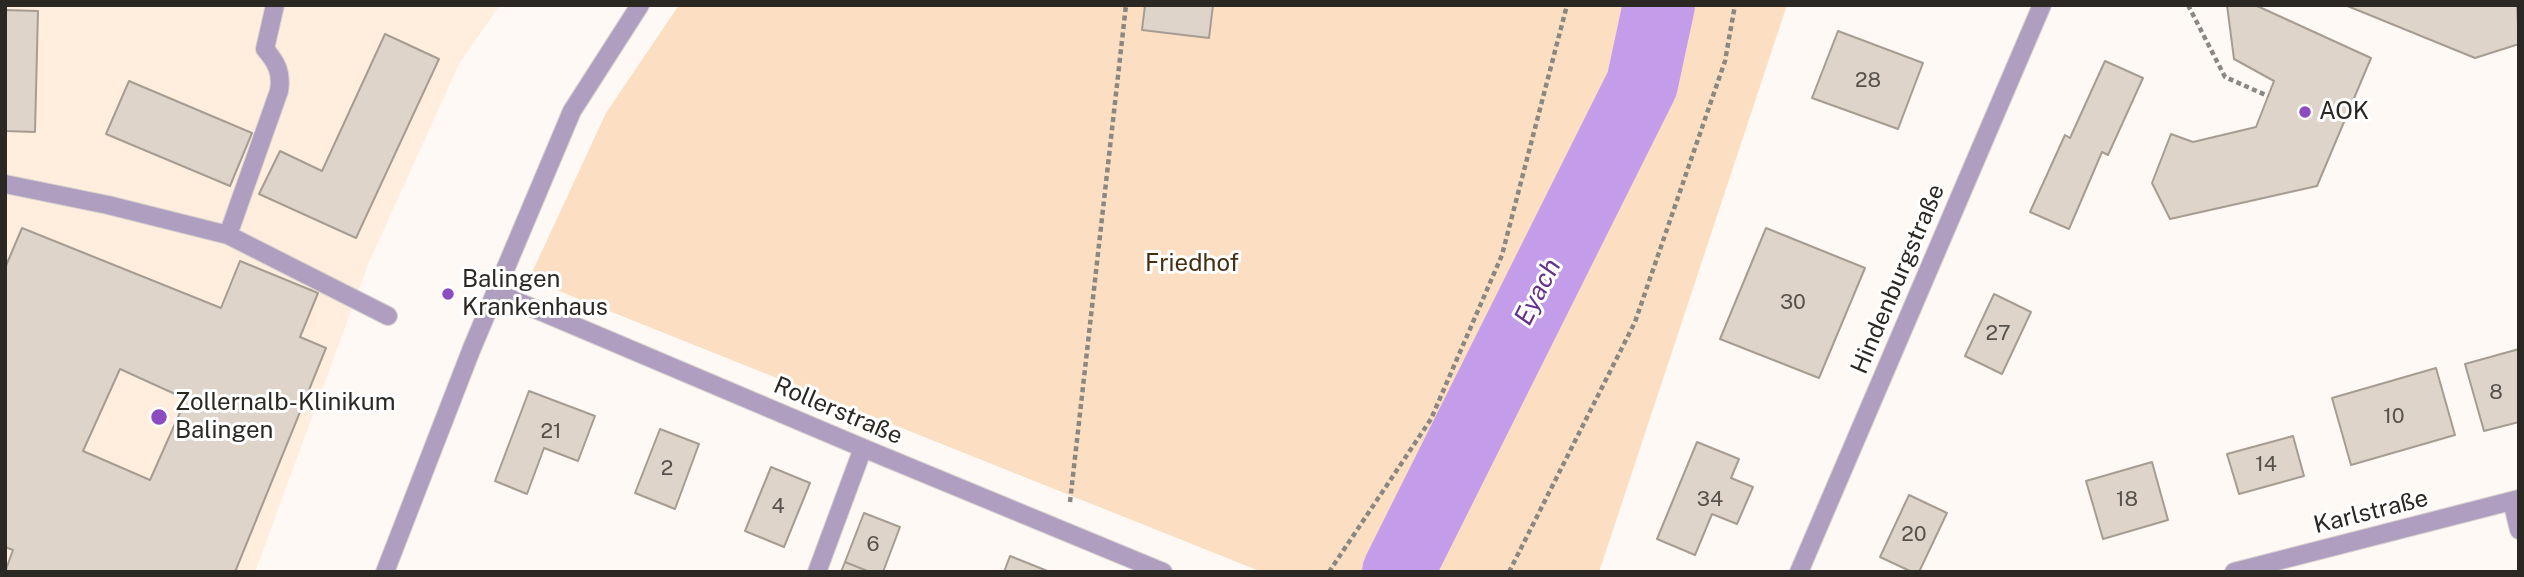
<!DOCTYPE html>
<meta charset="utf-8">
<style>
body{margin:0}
#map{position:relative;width:2524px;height:577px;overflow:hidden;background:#fef9f5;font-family:"Public Sans",sans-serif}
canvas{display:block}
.frame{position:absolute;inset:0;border:7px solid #2b2723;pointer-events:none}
</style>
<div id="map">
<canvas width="2524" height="577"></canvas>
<div class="frame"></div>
</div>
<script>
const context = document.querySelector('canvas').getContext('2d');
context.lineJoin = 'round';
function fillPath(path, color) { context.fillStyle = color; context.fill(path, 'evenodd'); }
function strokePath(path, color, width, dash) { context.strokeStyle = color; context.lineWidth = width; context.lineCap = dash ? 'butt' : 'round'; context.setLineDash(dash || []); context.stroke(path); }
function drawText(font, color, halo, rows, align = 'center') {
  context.font = font + ' "Public Sans",sans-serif'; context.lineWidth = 6; context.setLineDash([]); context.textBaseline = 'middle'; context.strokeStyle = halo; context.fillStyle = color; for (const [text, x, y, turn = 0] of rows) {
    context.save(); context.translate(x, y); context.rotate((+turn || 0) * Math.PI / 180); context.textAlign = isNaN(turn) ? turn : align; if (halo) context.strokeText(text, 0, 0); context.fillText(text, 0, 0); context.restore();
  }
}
const built = new Path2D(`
 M5,5H500L459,64L369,262L255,572H5Z`);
const green = new Path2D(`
 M679,5H1787L1599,572H1262L529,279L606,113Z`);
const river = new Path2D(`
 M1398,572L1642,84L1659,5`);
const building = new Path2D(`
 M1145,5H1213L1209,38L1142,30Z
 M2227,5H2255L2371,58L2317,186L2170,219L2152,183L2171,134L2193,142L2256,127L2274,81L2234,59Z
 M2345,5H2517L2519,44L2475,58Z
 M5,10L38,11L35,132L5,131Z
 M1838,31L1923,63L1898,129L1812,98Z
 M385,34L439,59L356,238L259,194L280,151L322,171Z
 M2105,61L2143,78L2108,155L2102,152L2069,229L2030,212L2065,135L2070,138Z
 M129,81L252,133L230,186L106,134Z
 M22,228L221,308L240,261L318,293L300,337L326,348L235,572H5L13,550L5,547V268ZM120,369L186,399L150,480L83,451Z
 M1766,228L1865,268L1819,378L1720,339Z
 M1994,294L2031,312L2002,374L1965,356Z
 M2519,349V422L2484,431L2465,364Z
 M2436,368L2455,435L2351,465L2332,398Z
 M529,391L595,416L578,461L544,448L527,494L495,481Z
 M660,429L699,444L675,509L635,493Z
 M2293,436L2304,476L2239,494L2227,454Z
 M1697,442L1739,459L1731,478L1753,487L1737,524L1712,514L1695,555L1657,539Z
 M2152,462L2168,520L2103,539L2086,481Z
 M771,467L810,483L784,547L745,531Z
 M1909,495L1947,513L1919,572H1912L1880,557Z
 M864,513L900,527L883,572H870L845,562Z
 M1010,556L1050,572H1004Z
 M845,562L870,572H841Z`);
const path = new Path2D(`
 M2188,5L2225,77L2268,96
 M1070,502L1126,5
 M1329,572L1431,419L1502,255L1567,5
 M1509,572L1635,322L1725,61L1735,5`);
const lane = new Path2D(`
 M275,5L265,49C277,63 282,73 279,91L228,235L388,316
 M5,184L108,205L228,235`);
const street = new Path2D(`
 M495,292L863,448L1163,572
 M2512,501L2519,530
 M385,572L472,348L572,111L640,5
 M817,572L863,448
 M1799,572L2042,5
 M2234,572L2519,499`);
const markers = [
 [2305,112,7,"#8c4bc0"],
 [448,294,7,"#8c4bc0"],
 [159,417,9,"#8c4bc0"]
];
const numberNames = [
 ["28",1868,81],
 ["30",1793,303],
 ["27",1998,334],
 ["8",2496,393],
 ["10",2394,417],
 ["21",551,432],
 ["14",2266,465],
 ["2",667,469],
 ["34",1710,500],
 ["18",2127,500],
 ["4",778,507],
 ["20",1914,535],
 ["6",873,545]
];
const poiNames = [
 ["AOK",2319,112],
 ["Balingen",462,280],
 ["Krankenhaus",462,308],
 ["Zollernalb-Klinikum",175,403],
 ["Balingen",175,431]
];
const parkNames = [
 ["Friedhof",1192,264]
];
const streetNames = [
 ["Hindenburgstraße",1898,279,-67],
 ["Rollerstraße",838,411,23],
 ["Karlstraße",2371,512,-14]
];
const waterNames = [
 ["Eyach",1538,292,-63]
];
fillPath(built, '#fed');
fillPath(green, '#fcdfc2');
strokePath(river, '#c49dea', 72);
fillPath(building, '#ded4c9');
strokePath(building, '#a69c92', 2);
strokePath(lane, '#d8d3cf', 20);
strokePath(street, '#d8d3cf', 20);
strokePath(path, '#8b8783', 4.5, [5, 3.5]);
strokePath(lane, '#af9ec0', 18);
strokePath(street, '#af9ec0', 18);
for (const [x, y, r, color] of markers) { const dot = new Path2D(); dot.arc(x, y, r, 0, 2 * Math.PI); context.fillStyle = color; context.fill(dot); strokePath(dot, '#fff', 2.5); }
drawText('21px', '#58524c', null, numberNames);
drawText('24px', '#2b2723', '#fff', poiNames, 'left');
drawText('24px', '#482e10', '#fff', parkNames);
drawText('24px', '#2b2723', '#fff', streetNames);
drawText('italic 26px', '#64328b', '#fff', waterNames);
</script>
